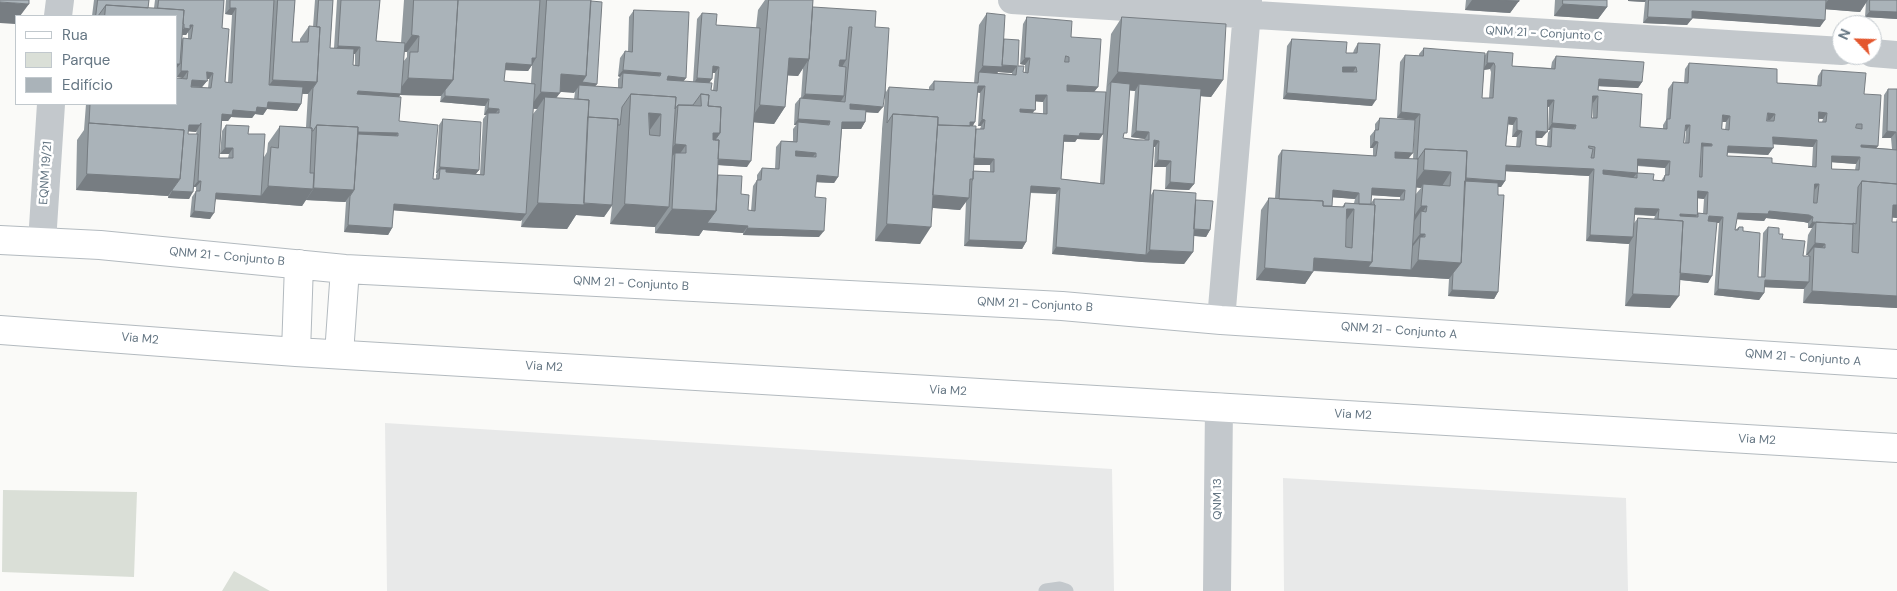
<!DOCTYPE html>
<meta charset="utf-8">
<style>
body{margin:0}
#map{position:relative;width:1897px;height:591px;overflow:hidden;background:#fafaf8;font-family:"DM Sans",sans-serif}
canvas{display:block}
.legend{position:absolute;left:15px;top:15px;width:162px;height:90px;box-sizing:border-box;background:#fff;border:1px solid #c1c8cd;margin:0;padding:6px 9px;list-style:none;font-size:15px;color:#657683}
.legend li{display:flex;align-items:center;gap:10px;height:25px}
.legend b{width:25px;border:1px solid #c1c8cd}
.north{position:absolute;left:1832px;top:15px;width:50px;height:50px;box-sizing:border-box;background:#fff;border:1px solid #c1c8cd;border-radius:50%;rotate:294deg;font-size:14px;font-weight:700;line-height:20px;text-align:center;color:#657683}
.north::after{content:'';display:block;margin:auto;width:18px;height:22px;background:#e4572e;clip-path:polygon(50% 0,100% 100%,50% 72%,0 100%)}
</style>
<div id="map">
<canvas width="1897" height="591"></canvas>
<ul class="legend">
<li><b style="height:6px;background:#fff"></b>Rua</li>
<li><b style="height:14px;background:#dadfd7"></b>Parque</li>
<li><b style="height:14px;background:#aab3b9"></b>Edifício</li>
</ul>
<div class="north">N</div>
</div>
<script>
const context = document.querySelector('canvas').getContext('2d');
context.lineJoin = 'round';
function fillPath(path, color) { context.fillStyle = color; context.fill(path, 'evenodd'); }
function strokePath(path, color, width, dash) { context.strokeStyle = color; context.lineWidth = width; context.lineCap = dash ? 'butt' : 'round'; context.setLineDash(dash || []); context.stroke(path); }
function drawText(font, color, halo, rows, align = 'center') {
  context.font = font + ' "DM Sans",sans-serif'; context.lineWidth = 5; context.setLineDash([]); context.textBaseline = 'middle'; context.strokeStyle = halo; context.fillStyle = color; for (const [text, x, y, turn = 0] of rows) {
    context.save(); context.translate(x, y); context.rotate((+turn || 0) * Math.PI / 180); context.textAlign = isNaN(turn) ? turn : align; if (halo) context.strokeText(text, 0, 0); context.fillText(text, 0, 0); context.restore();
  }
}
const built = new Path2D(`
 M385,423L1112,469L1114,591H387Z
 M1283,478L1626,498L1628,591H1284Z`);
const green = new Path2D(`
 M3,490L137,492L134,577L2,572Z
 M234,571L270,591H222Z`);
const lane = new Path2D(`
 M1046,591L1060,589L1066,591`);
const street = new Path2D(`
 M1012,0L1842,51
 M58,16L60,0
 M1872,53L1897,55
 M42,242L51,104
 M1221,320L1248,0
 M1217,591L1219,407`);
const secondary = new Path2D(`
 M0,240L100,245L345,269L1062,306L1221,320L1897,364
 M0,330L296,352L1897,448
 M296,352L299,264
 M339,354L345,269`);
const wall = new Path2D(`
 M94,0H149L148,8H154L155,0H224L222,28L225,82H228L232,15L225,14L226,0H295L292,42H300V39L309,26L313,27L315,0H333L330,48H334L337,0H380L376,41L401,43L404,0H591L597,84L595,86L618,88V79L620,77L618,76L620,58L625,51L628,52L629,17L634,10L686,78L683,82H693L697,19L702,13L716,25L756,28L758,10L765,0H813V7L875,27L886,92L889,87L929,90V87L934,81L974,83L979,25L987,13L1004,39L1018,66L1023,72H1025V65L1020,64L1023,24L1027,17L1071,37L1098,87L1094,92H1106L1111,34L1122,17L1223,80L1211,97L1200,96L1194,184L1189,190L1165,189L1166,167H1154L1155,147H1154L1151,195L1154,190L1196,200L1210,230L1206,237L1194,236L1193,252L1184,264L1142,262L1052,254L1056,194L1030,193L1026,242L1022,249L964,246L966,201L960,210L933,208L920,244L875,241L882,131V129L885,97L878,113L866,112L865,122L861,129H842L838,177L834,183L816,182L815,197L819,237L743,235V233L703,230L699,236L655,233V227L610,224L612,206L604,217L576,215L567,229L521,227L522,220L393,210L392,228L388,235L344,232L346,202L306,200L302,206L216,199L210,219L190,217L192,197L196,191V187H194L189,199L168,198V196L76,190L77,140L84,130L86,104H176L183,78L177,77L176,16H92ZM188,32V39L183,38L182,40V35H186ZM404,52H407V57L403,62ZM353,54H355V65H353ZM532,65L531,83L504,81L505,70L528,71ZM803,68L801,98H800L795,104L794,125H796L793,129V141H781L776,147L775,169L762,168L757,175V180L753,186L751,211L748,210L741,194L718,175V165L747,167L754,122L774,124L785,107L788,75L798,76ZM998,72L1012,73V74L997,73ZM712,73H715L713,90H711L709,83ZM207,79H209L208,88L191,87H202L207,81ZM1130,90L1135,91L1131,137L1145,139L1144,140L1123,138ZM560,92H575L574,99L556,98ZM978,92L980,93L978,126H981L980,129H976L973,126ZM302,94H308L306,127L280,126L268,143L267,152L264,157L226,125L222,131L220,154H229L228,158H219L222,121H228L231,117L252,118L255,114L263,115L267,109L297,111L301,104ZM400,95L441,96L440,102L485,106L484,115H486L483,119L480,174H476L479,170L443,119L439,125L436,173H437L436,175V179H433L399,121V97ZM1035,101L1043,102V114L1033,113ZM533,109H537L532,115ZM197,130L196,134H188V131L196,132ZM1103,134L1100,183L1061,179L1064,142H1075L1077,139L1099,140ZM974,165H990V172L973,171Z
 M1466,0H1519L1510,13L1465,10Z
 M1555,0H1607V7L1598,19L1554,16Z
 M1628,0H1897V19L1865,17L1866,2L1860,12L1825,9L1820,27L1692,18L1687,25L1643,23L1645,2L1628,1Z
 M1292,39L1346,53H1353L1354,50L1358,43L1372,106L1283,99L1287,46Z
 M1424,48L1485,55L1488,51L1512,66L1551,68L1552,62L1556,56L1642,82L1638,88L1599,86L1598,90L1640,127L1663,129V125L1666,120L1668,89L1673,82L1684,83L1685,69L1689,63L1777,83L1817,85L1818,76L1822,70L1864,94L1878,146L1876,148L1892,149L1891,138H1882L1884,95L1888,89H1897V308L1803,303L1804,289L1764,287V293L1759,300L1714,295L1719,223H1717L1708,283L1680,280L1670,308L1625,306L1629,244L1586,241L1589,176L1505,171V181L1501,187H1498V292L1494,299L1448,296L1449,279L1313,271L1305,284L1256,280L1261,210L1269,198H1275L1278,156L1282,150L1373,156V148H1370V136L1375,130V124L1380,118L1411,120L1397,118L1400,62L1405,55L1419,56V54ZM1490,69L1491,72L1489,98H1482L1484,70ZM1593,103V118H1592ZM1548,106L1549,107L1548,130H1550L1548,133L1547,146L1536,145V138H1542ZM1819,119H1823L1822,122H1819ZM1415,120L1413,159H1409ZM1722,122H1726L1725,130L1722,129ZM1508,124L1513,125L1512,137H1517L1516,147L1506,146ZM1685,131H1686L1685,143H1684ZM1773,144L1813,147L1812,166L1772,163L1727,156L1728,153L1768,155L1773,148ZM1832,162L1856,164L1855,170L1832,169ZM1637,166L1665,168V175L1661,181L1653,180L1637,173ZM1416,187L1421,188L1415,195ZM1371,195L1400,197V200L1374,199L1371,203ZM1332,197L1355,199L1354,203H1345L1342,207L1332,206ZM1698,198L1704,199L1703,214L1698,213L1695,217L1697,215ZM1635,215L1655,216L1654,219L1638,218L1634,223ZM1892,217L1897,218L1896,222H1892ZM1766,218L1804,222L1808,223V228H1812L1808,235L1806,255H1808V256H1803L1782,239L1779,234L1768,227L1763,233L1761,277H1758L1743,231L1739,227L1735,230L1737,219L1764,221Z`);
const shadedWall = new Path2D(`
 M1472,0H1499L1519,1L1510,13L1465,10Z
 M1628,0H1646L1645,2L1628,1Z
 M1828,0H1868L1860,12L1822,9Z
 M0,2L29,4L20,16H16V22L15,24L0,23Z
 M1563,4L1607,7L1598,19L1554,16Z
 M230,8H236L232,15L225,14Z
 M1692,11L1825,20L1820,27L1688,18Z
 M1870,11L1897,12V19L1865,17Z
 M1648,17L1692,19L1687,25L1643,23Z
 M190,25H193L186,35H179L184,28Z
 M412,35L419,36L407,52H400Z
 M338,46L360,47L355,54L334,52Z
 M532,58H536L532,65Z
 M789,58L809,59L798,76L777,75Z
 M1025,58H1030L1025,65L1020,64Z
 M840,60H846L842,67L835,66Z
 M506,63L532,65L528,71L501,70Z
 M1487,63H1494L1490,69L1483,70Z
 M176,64H180L176,69Z
 M998,65L1017,66L1012,73L998,72L993,79L979,72L975,78L983,66Z
 M713,66L719,67L715,73H708Z
 M1343,67H1356L1352,74H1339Z
 M623,70L661,73L656,79L623,73L620,77L618,76Z
 M181,71H188L183,78L177,77Z
 M207,72L213,73L209,79H203Z
 M1118,72L1223,80L1211,97L1139,91V84L1135,91L1110,89L1111,82L1106,88Z
 M561,74L586,76L597,84L592,90L579,86L574,93L550,91Z
 M668,76L686,78L681,84L663,83Z
 M408,78L453,80L441,96L400,95L397,100L353,97L358,91L397,93Z
 M697,78L712,79L708,85H693Z
 M1599,79L1642,82L1638,88L1594,86Z
 M192,80L207,81L202,87L187,86Z
 M273,80L317,82L308,94L264,92Z
 M1067,85L1098,87L1093,93L1063,91Z
 M978,86H985L980,93L974,92Z
 M541,92L560,93L548,109L545,97L537,109L529,108Z
 M1287,93L1376,100L1372,106L1283,99Z
 M805,94L844,96L840,103L801,100Z
 M1036,95H1047L1043,102L1031,101Z
 M445,96L489,99L485,106L440,102Z
 M1593,96H1598L1593,103H1589Z
 M1548,100H1554L1549,107L1544,106Z
 M268,102L301,104L297,111L267,109L263,115L255,114L252,118L231,117L228,121H218L222,114L233,110L257,107Z
 M850,104L883,107L878,113L846,111Z
 M760,105L785,107L774,124L749,122Z
 M488,108L499,109L494,115L488,113L486,115H484Z
 M630,108L661,114L647,134Z
 M1020,109L1035,110L1030,116H1016Z
 M1401,112L1420,114L1415,120L1397,118Z
 M1819,112L1827,113L1823,119L1815,118Z
 M1768,113L1775,114L1770,120H1763Z
 M1723,115L1730,116L1726,122H1718Z
 M1509,117L1517,118L1513,125L1504,124Z
 M798,119L830,121L826,128L798,122L796,125H794Z
 M982,119L985,120L981,126H978Z
 M842,122H865L861,129H838Z
 M970,122H975L971,129L966,128Z
 M1552,123L1576,125L1572,131L1552,127L1550,130H1548Z
 M189,125H200L196,132L184,131Z
 M1686,125H1690L1686,131H1681Z
 M1517,130L1522,131L1517,137H1512Z
 M317,131L398,133L394,139Z
 M1136,131L1149,132L1145,139L1131,137Z
 M1536,131L1547,132L1542,138H1532Z
 M1887,131L1896,132L1891,138H1882Z
 M713,133H720L703,158Z
 M1080,133L1103,134L1099,140L1077,139L1075,142L1060,141L1064,135Z
 M1773,137L1817,140L1813,147L1769,144Z
 M1154,140L1159,141L1155,147H1150Z
 M1374,141L1378,142L1373,148H1370Z
 M1702,143L1712,144L1707,150L1703,146L1701,150Z
 M675,144L686,145L674,162L675,153L663,169L658,168Z
 M1861,145L1878,146L1873,152L1856,151Z
 M1728,146L1773,148L1768,155L1724,152Z
 M225,148H233L229,154H220Z
 M796,151L816,153L811,159L792,158Z
 M1395,152L1413,153L1408,159L1391,158Z
 M1832,156L1860,157L1856,164L1828,162Z
 M707,158L751,161L747,167L703,164Z
 M973,158L994,159L990,165H968Z
 M1638,159L1670,161L1665,168L1634,165Z
 M1158,160L1171,161L1166,167H1154Z
 M1506,165L1594,169L1589,176L1501,171Z
 M440,167L479,170L474,176L440,173V169L437,173H436Z
 M1424,170L1451,172L1440,189L1423,184L1421,188L1412,187Z
 M1603,170L1637,173L1632,179L1598,177Z
 M87,174L180,179L168,196L76,190Z
 M817,175L838,177L834,183L812,182Z
 M1459,178L1505,181L1501,187L1459,185Z
 M198,181H201L196,187H193Z
 M1170,182L1194,184L1189,190L1165,189Z
 M1815,184H1819L1814,191Z
 M268,186L313,189L302,206L212,199L216,193L261,196Z
 M1031,186L1060,188L1056,194L1026,192Z
 M314,188L354,190L345,202L306,200Z
 M1372,188L1405,190L1400,197L1367,195Z
 M1333,190L1359,193L1355,199L1328,197Z
 M172,191L193,192L189,199L168,198Z
 M1698,191L1708,192L1704,199L1694,198Z
 M930,195L969,198L960,210L922,207Z
 M538,203H576L612,205L604,217L576,215L567,229L521,227Z
 M394,204L526,214L521,221L389,210Z
 M625,204L669,207L655,227L610,224Z
 M1893,205H1897V218L1885,217Z
 M1421,206H1427L1421,214V211L1413,223L1410,222Z
 M1635,208L1659,209L1655,216L1631,214Z
 M672,209L716,211L748,226L743,233L703,230L699,236L655,233Z
 M1347,209H1354L1346,221Z
 M194,211L214,213L210,219L190,217Z
 M1769,211L1809,215L1813,217L1808,223L1804,222L1766,218L1764,221L1733,219L1738,213Z
 M1680,214L1697,215L1692,222L1676,220Z
 M1709,216L1723,217L1719,223L1704,222Z
 M1812,222L1839,224L1816,222L1812,228H1808Z
 M887,224L931,227L920,244L875,241Z
 M348,225L392,228L388,235L344,232Z
 M747,228L824,231L819,237L743,235Z
 M1190,229L1210,230L1206,237L1186,235Z
 M1420,234H1425L1419,242L1420,237L1410,250H1408Z
 M1590,235L1633,237L1629,244L1586,241Z
 M969,240L1026,242L1022,249L964,246Z
 M1815,243L1825,244L1816,256L1814,247L1808,255H1806Z
 M1056,247L1146,255L1150,250L1193,252L1184,264L1142,262L1052,254Z
 M1314,258L1372,262L1411,270L1418,260L1461,263L1449,279L1305,270Z
 M1265,268L1313,272L1305,284L1256,280Z
 M1676,273L1712,276L1708,283L1672,279Z
 M1765,280L1809,282L1804,289L1760,287Z
 M1718,289L1764,293L1759,300L1714,295Z
 M1452,290L1498,292L1494,299L1448,296Z
 M1812,291L1897,296V308L1803,303Z
 M1633,294L1679,296L1670,308L1625,306Z`);
const building = new Path2D(`
 M0,0H29V4L0,2Z
 M98,0H149L148,8L106,5L98,16H96Z
 M159,0H224L222,28L229,29L225,82L232,83L236,8H230V0H274L269,85L303,87L301,104L268,102L267,108L257,107L256,112L233,110L232,115L222,114L219,158H233V148H225L226,125L249,126L248,134H265L261,196L216,193L214,213L194,211L196,191H200L201,181H198L201,123L200,125H189L188,134H198L193,192L172,191V190L180,179L184,130L89,123L90,104H176V78L187,79L188,71H181L183,38L191,39L193,25H190V29L184,28V24H183L184,10L158,8ZM207,72L213,73L211,88L191,87L192,80L207,81Z
 M278,0H295L292,42H308L309,26L320,27L317,82L273,80Z
 M319,0H333L330,48L354,49L353,65L359,66L360,47L338,46L341,0H380L376,41L405,43L401,94L358,91L357,94L401,97L399,121L438,125L433,179H439L440,169H446V172L484,175L488,113H499V109L488,108L489,99L445,96V90L453,80L458,0H540L536,58H532V65L506,63L504,81L535,84L526,214L394,204L392,228L348,225L350,196L354,190L358,134L398,136V133L358,132V127L317,125L313,131H312V128H310L313,88L317,82L320,27H317Z
 M414,0H458L453,80L408,78L410,52H418L419,36L412,35Z
 M547,0H591L586,76L561,74L560,93L541,92Z
 M769,0H813L809,59L789,58L785,107L760,105Z
 M1499,0H1519V1Z
 M1563,0H1607V7L1563,4Z
 M1649,0H1826L1825,20L1692,11V19L1648,17Z
 M1870,0H1897V12L1870,11Z
 M591,1L602,2L597,84L582,82L586,76Z
 M106,5L184,10L180,64H176V16H105Z
 M813,7L876,11L875,27L889,28L885,93L883,107L850,104V109L866,110L865,122H842L838,177L817,175L815,197L826,198L824,231L747,228L748,226L707,223L716,211L718,175L742,176L741,194L749,195L748,210L755,211L757,180H761L762,168L779,169L781,141L797,142L798,122L829,125L830,121L798,119L800,98L845,102L852,27H849L846,60H840L839,66L846,67L844,96L805,94L808,62L809,59ZM796,151L816,153V157L796,156Z
 M634,10L689,12L686,78L668,76L667,80L712,83L711,90L717,91L719,67L713,66L712,79L697,78L702,13L717,14L716,25L760,28L751,161L718,159L719,140H715L720,133L721,107L708,106L709,95L701,94L693,105H678L675,109L676,97L631,94L622,107L620,125H618V119L588,117L589,100L578,99L579,85L622,88L623,73L660,76L661,73L623,70L625,51L632,52Z
 M987,13L1005,15L1002,67L983,66Z
 M1027,17L1072,21L1071,37L1101,39L1098,87L1067,85V91L1106,92L1103,134L1080,133L1079,136L1064,135L1061,179L1104,184L1111,82L1130,84L1127,133H1124L1123,138L1136,140H1149V132L1136,131L1139,84L1201,89L1194,184L1170,182L1171,161L1158,160L1159,141L1154,140L1146,255L1056,247L1060,188L1031,186L1026,242L969,240L972,181L973,179V171L994,172V159L974,158L976,129H984L985,120L982,119L985,86H978L975,122H970V126L938,125V117L893,114L887,123L889,87L934,90V81L978,83L979,72L1016,75L1017,66L1002,65L1004,39L1019,40L1018,66H1024L1023,72L1028,73L1030,58H1025ZM1066,56L1069,57V62H1065ZM1036,95H1047V114L1020,112V109L1035,110Z
 M1122,17L1226,24L1223,80L1118,72Z
 M1292,39L1347,42L1346,53H1357L1358,43L1380,44L1376,100L1287,93ZM1343,67H1356L1357,72H1343Z
 M1424,48L1485,53L1482,98H1493L1495,66L1494,63H1487L1488,51L1513,53L1512,66L1555,69L1556,56L1644,62L1642,82L1599,79L1598,90L1642,94L1640,127L1667,129V119H1670L1673,82L1688,83L1689,63L1777,69V83L1821,86L1822,70L1866,73L1864,94L1881,95L1878,146L1861,145V147L1897,150L1896,132L1887,131L1888,89H1897V184L1862,181L1858,187L1856,224L1853,223V224L1812,222L1813,217L1809,215L1769,211L1768,214L1738,213L1735,230H1738L1739,227H1743V231L1760,233L1758,277H1765L1768,227L1779,228V234H1783L1782,239L1805,241L1803,256H1810L1809,282L1765,280L1764,293L1718,289L1723,217L1709,216L1708,221L1717,222L1712,276L1680,273L1683,221L1658,219L1659,209L1635,208L1633,237L1590,235L1594,169L1506,165L1505,181L1466,178L1467,151L1425,149L1418,159H1417L1420,114L1401,112L1405,55L1423,56ZM1593,96H1598L1597,118H1592ZM1548,100H1554L1552,123L1576,125L1575,129L1552,127L1551,147L1536,145V131L1547,132ZM1819,112L1827,113L1826,122H1819ZM1768,113L1775,114L1774,121H1767ZM1723,115L1730,116L1729,130L1722,129ZM1509,117L1517,118V130L1522,131L1520,147L1506,146ZM1857,124H1862V129L1856,128ZM1686,125H1690L1689,143H1684ZM1773,137L1817,140L1816,167L1772,163V158L1727,156L1728,146L1773,148ZM1702,143L1712,144V146H1703L1702,177H1700ZM1589,146L1595,147L1594,158H1591L1593,149L1589,148ZM1832,156L1860,157L1859,170L1832,169ZM1638,159L1670,161L1669,175H1665L1664,181L1653,180L1654,174L1637,173V178L1603,174V170L1637,173ZM1815,184H1819L1817,203H1814ZM1698,191L1708,192L1707,214L1698,213V217L1680,216V214L1697,215Z
 M631,94L676,97L669,207L625,204ZM649,113L661,114L660,136L650,135Z
 M701,94L709,95L708,106L721,107L720,133H713V140H719L716,211L672,209L675,153H686V145L675,144L678,105L701,106Z
 M545,97L589,100L584,205L538,203Z
 M893,114L938,117L931,227L887,224Z
 M588,117L618,119L612,205L584,203Z
 M1380,118L1415,120L1413,153L1395,152V158L1418,159L1411,270L1368,267L1372,262L1375,205L1374,204V199L1404,200L1405,190L1372,188L1371,204H1359V193L1333,190L1332,206H1323V201L1279,199L1282,150L1376,156L1378,142L1374,141L1375,130H1378Z
 M443,119L481,122L479,170L440,167Z
 M89,123L184,130L180,179L87,174Z
 M317,125L358,127L354,190L314,188Z
 M938,125L976,126L973,179H970L969,198L933,195Z
 M280,126L312,128L310,173H314L313,189L268,186L271,147L278,148Z
 M1425,149L1467,151L1461,263L1418,260L1420,237H1425V234H1420L1421,211L1426,212L1427,206H1421L1423,184L1450,186L1451,172L1424,170Z
 M1465,181L1498,183V195H1504L1498,292L1452,290L1453,273L1461,263Z
 M1862,181L1897,184V205H1893L1892,222H1897V296L1812,291L1814,247L1825,248V244L1815,243L1816,222L1853,224L1852,252L1858,253Z
 M1154,190L1196,193L1193,252L1150,250Z
 M1269,198L1323,201V206L1344,207L1345,203L1375,205L1372,262L1314,258L1313,272L1265,268ZM1347,209H1354L1352,248L1346,247Z
 M1196,200L1213,201L1210,230L1194,229Z
 M1638,218L1683,221L1679,296L1633,294Z`);
const streetNames = [
 ["QNM 21 - Conjunto C",1544,34,3],
 ["EQNM 19/21",46,173,-86],
 ["QNM 21 - Conjunto B",227,257,5],
 ["QNM 21 - Conjunto B",631,284,3],
 ["QNM 21 - Conjunto B",1035,305,3],
 ["QNM 21 - Conjunto A",1399,331,4],
 ["Via M2",140,339,5],
 ["QNM 21 - Conjunto A",1803,358,4],
 ["Via M2",544,367,3],
 ["Via M2",948,391,3],
 ["Via M2",1353,415,3],
 ["Via M2",1757,440,3],
 ["QNM 13",1218,499,-90]
];
fillPath(built, '#e8e9e9');
fillPath(green, '#dadfd7');
strokePath(secondary, '#b3babf', 30);
strokePath(lane, '#c3c8cc', 15);
strokePath(street, '#c3c8cc', 28);
strokePath(secondary, '#fff', 28);
fillPath(wall, '#929a9f');
fillPath(shadedWall, '#777d82');
fillPath(building, '#aab3b9');
strokePath(building, '#777d82', 1);
drawText('12px', '#657683', '#fff', streetNames);
</script>
